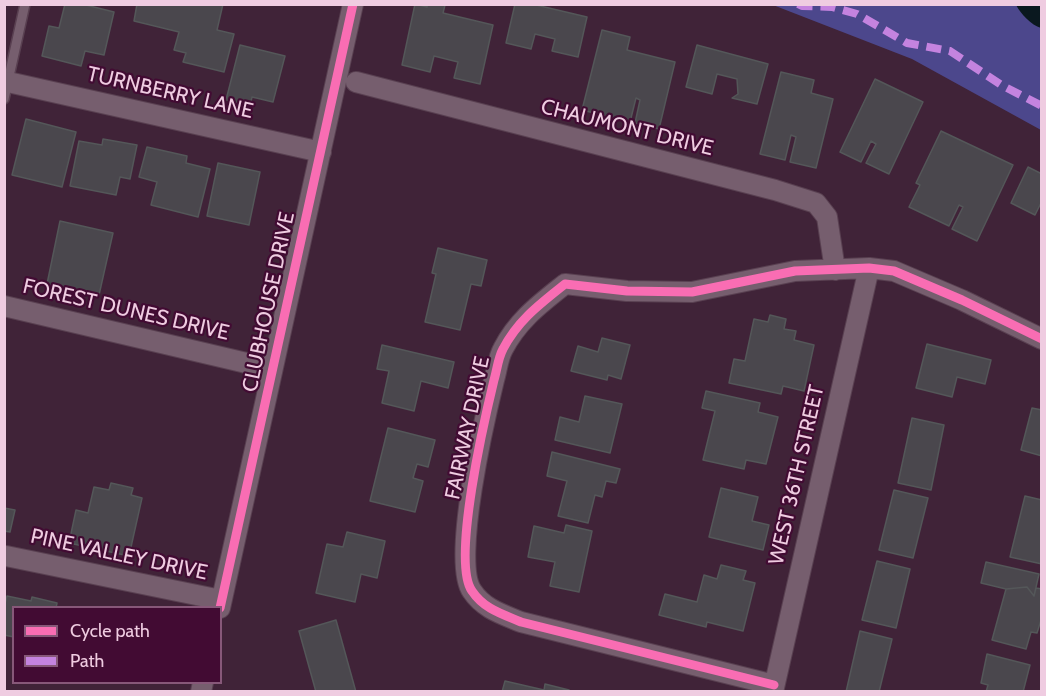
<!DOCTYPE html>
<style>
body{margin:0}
#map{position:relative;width:1046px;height:696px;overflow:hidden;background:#402338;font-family:Cabin,sans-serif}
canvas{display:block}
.frame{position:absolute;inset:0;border:6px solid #efcce1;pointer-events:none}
.legend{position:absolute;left:12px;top:606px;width:210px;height:78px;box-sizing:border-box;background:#420b33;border:2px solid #875879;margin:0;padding:8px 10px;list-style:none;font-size:18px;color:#efcce1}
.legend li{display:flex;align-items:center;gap:12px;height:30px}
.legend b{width:30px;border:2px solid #875879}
</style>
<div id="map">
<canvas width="1046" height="696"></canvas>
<div class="frame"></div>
<ul class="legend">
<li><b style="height:8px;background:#f96db3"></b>Cycle path</li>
<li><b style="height:8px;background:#c483df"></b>Path</li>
</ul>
</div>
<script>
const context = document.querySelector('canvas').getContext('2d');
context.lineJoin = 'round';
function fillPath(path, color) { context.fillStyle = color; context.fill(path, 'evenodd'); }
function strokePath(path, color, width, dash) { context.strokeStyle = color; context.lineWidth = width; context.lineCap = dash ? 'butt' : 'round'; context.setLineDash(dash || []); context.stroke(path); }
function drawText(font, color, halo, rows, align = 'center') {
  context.font = font + ' Cabin,sans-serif'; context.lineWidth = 4.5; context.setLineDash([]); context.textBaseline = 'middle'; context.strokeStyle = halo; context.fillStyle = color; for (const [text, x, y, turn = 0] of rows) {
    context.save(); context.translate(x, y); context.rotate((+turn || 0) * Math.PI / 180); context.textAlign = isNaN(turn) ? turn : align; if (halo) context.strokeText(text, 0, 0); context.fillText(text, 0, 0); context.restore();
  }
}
const green = new Path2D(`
 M773,5H1041V130L912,59Z`);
const water = new Path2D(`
 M1016,5H1041V28C1031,25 1021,14 1016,5Z`);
const building = new Path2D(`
 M65,4H82L114,12L104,55L85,51L81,66L42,56L49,26L59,28Z
 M137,4H223L217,30L234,34L224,72L183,62L186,53L174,50L179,32L134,21Z
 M415,4L427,7L428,4L445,5L443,13L493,25L480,84L454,78L458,62L434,56L430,72L402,65Z
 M515,4H532L587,17L578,57L552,51L555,39L535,34L531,49L506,43Z
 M602,30L630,37L627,50L675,62L659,129L635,123L640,100L636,98L630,122L582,110Z
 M240,45L285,56L273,102L252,97L250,106L226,100Z
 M697,45L768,64L757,104L732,98L738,94L737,79L717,74L712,94L686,87Z
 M781,72L814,80L811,93L833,99L816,168L790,162L796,137L791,135L785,160L760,154Z
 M875,79L923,102L889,174L866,163L876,144L871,141L861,162L840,152Z
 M26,119L76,132L62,187L12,175Z
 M941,131L1013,165L977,241L952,229L963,207L959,205L949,226L909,207L920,185L916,183Z
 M103,139L137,145L130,179L120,177L116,195L70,186L79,141L102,145Z
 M147,147L187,156L186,163L210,169L198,217L151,205L157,182L139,177Z
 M218,163L260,172L249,225L207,216Z
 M1028,167L1042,174V201L1035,215L1011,203Z
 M60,221L113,233L99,295L47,284Z
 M438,248L487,260L481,286L471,284L460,330L425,322L436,274L432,273Z
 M770,315L786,319L784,329L796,331L794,340L814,345L804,391L783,386L781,394L729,383L734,359L745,361L754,319L768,322Z
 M602,338L630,345L621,379L608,375L607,380L571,371L578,346L598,352Z
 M927,344L991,360L985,384L957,377L952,397L916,388Z
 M382,345L454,362L448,388L421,381L414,411L382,403L389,371L377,369Z
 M706,391L760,403L758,412L778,417L766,464L746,460L744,469L703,460L715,411L702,408Z
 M585,396L622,404L610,453L555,440L560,417L579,422Z
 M1032,408L1042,410V456L1021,450Z
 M912,418L944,425L931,490L898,483Z
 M388,428L435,440L428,467L417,464L413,478L423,481L415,512L370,501Z
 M552,452L620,469L616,483L606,481L602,497L595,495L588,523L558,516L567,481L547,476Z
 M111,483L133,488L131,495L142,498L129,556L69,543L76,510L88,513L94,487L109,490Z
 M721,488L758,497L752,521L769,525L763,550L709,537Z
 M894,490L928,498L913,558L879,550Z
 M1025,496L1042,500V564L1010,557Z
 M4,508L15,510L10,532L4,531Z
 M566,525L592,531L579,592L550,586L555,562L528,557L534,526L564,533Z
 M347,532L385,541L377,578L361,574L355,602L316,593L327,544L343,547Z
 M877,561L910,569L896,628L862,620Z
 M986,562L1039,574L1034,596L1027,587L1006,589L981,583Z
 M721,565L746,571L743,580L755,583L743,631L707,622L706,627L659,615L665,594L697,602L704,575L717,579Z
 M1027,587L1034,596L1036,588L1042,589V617L1037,633L1031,632L1026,649L992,640L1006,589Z
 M7,596L31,601L32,597L57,603L56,608H14V637L4,635V608Z
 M336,620L356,692H316L299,631Z
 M860,631L892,639L879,692H846Z
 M987,654L1030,665L1023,692H986L988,685L981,683Z
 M505,681L544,690L545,684L569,690L502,692Z`);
const service = new Path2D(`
 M4,99L25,4`);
const minor = new Path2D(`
 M8,82L321,152
 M356,82L775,190L816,203L827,217L835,270
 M4,306L272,369
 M6,556L221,600
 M220,608L353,4
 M774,685L521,622C502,614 484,609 472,591C451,562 485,417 494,380C497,370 498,358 503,349C518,320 540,304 565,284L627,291L692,292L795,271L869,268L894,271L962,300L1042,339
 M201,692L203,682
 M773,692L869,268`);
const quiet = new Path2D(`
 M798,4L802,6L832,7L857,14L907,43L950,51L1003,86L1042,106`);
const cycleway = new Path2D(`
 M220,608L353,4
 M774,685L521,622C502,614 484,609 472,591C451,562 485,417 494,380C497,370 498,358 503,349C518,320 540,304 565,284L627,291L692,292L795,271L869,268L894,271L962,300L1042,339`);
const streetNames = [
 ["TURNBERRY LANE",170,93,13],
 ["CHAUMONT DRIVE",627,128,14],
 ["CLUBHOUSE DRIVE",269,302,-78],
 ["FOREST DUNES DRIVE",126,310,13],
 ["FAIRWAY DRIVE",468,428,-78],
 ["WEST 36TH STREET",797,475,-77],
 ["PINE VALLEY DRIVE",119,555,12]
];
fillPath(green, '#4c478c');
fillPath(water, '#0a181f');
fillPath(building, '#4a474d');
strokePath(building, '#545759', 1.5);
strokePath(service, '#594051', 12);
strokePath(minor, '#594051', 22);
strokePath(service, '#765e6e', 9);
strokePath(minor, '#765e6e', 20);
strokePath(quiet, '#c483df', 8, [15, 8]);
strokePath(cycleway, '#f96db3', 9);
drawText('21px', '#efcce1', '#420b33', streetNames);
</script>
